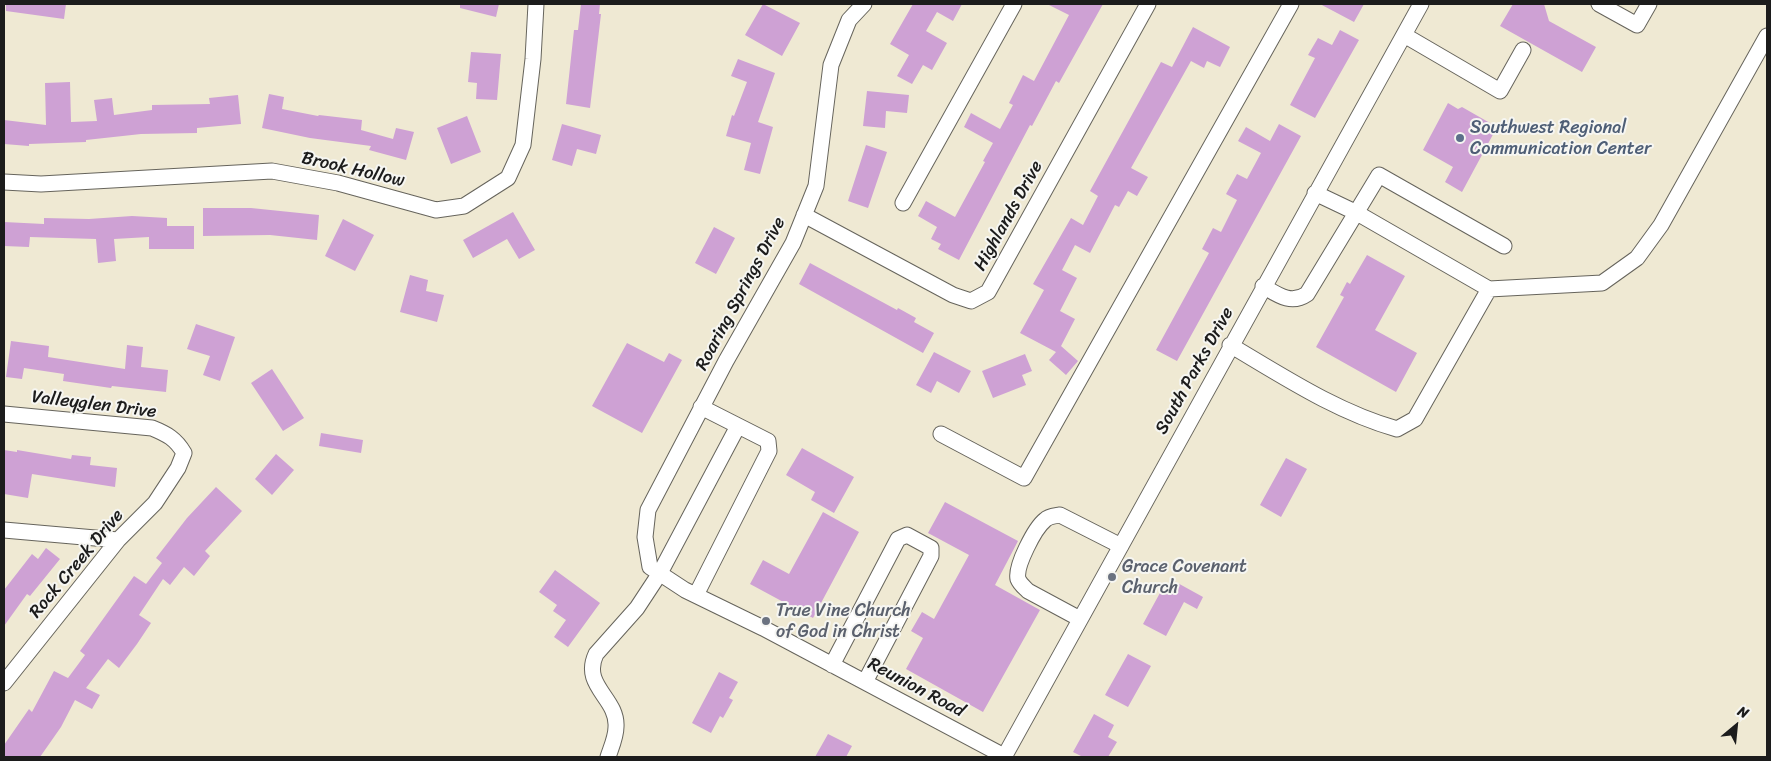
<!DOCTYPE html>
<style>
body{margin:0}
#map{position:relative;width:1771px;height:761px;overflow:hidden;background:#efe9d3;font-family:Sriracha,sans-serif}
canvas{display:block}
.frame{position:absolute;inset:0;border:5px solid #1c1c1c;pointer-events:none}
.north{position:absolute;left:1711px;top:701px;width:50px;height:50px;-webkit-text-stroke:4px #f6f6f2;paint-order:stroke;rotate:28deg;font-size:14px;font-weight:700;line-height:20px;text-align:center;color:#1c1c1c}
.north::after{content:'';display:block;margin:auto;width:18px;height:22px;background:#1c1c1c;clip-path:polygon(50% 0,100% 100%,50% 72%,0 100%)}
</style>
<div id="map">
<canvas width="1771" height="761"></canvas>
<div class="frame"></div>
<div class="north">N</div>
</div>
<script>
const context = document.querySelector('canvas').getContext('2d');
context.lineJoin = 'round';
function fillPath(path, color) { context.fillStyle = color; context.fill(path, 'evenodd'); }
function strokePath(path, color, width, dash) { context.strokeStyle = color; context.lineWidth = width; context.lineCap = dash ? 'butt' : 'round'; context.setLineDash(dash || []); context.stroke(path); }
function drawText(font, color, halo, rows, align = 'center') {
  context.font = font + ' Sriracha,sans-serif'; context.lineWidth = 4; context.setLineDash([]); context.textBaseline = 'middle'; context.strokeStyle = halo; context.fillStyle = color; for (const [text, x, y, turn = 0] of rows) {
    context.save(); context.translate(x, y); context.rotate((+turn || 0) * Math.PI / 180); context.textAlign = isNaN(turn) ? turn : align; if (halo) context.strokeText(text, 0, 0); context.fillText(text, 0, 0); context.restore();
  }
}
const building = new Path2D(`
 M6,4H66L64,19L6,11Z
 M460,4H499L496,17L460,8Z
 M581,4H600L599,14H601L590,108L566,104L574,30H578Z
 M763,4L800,23L782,56L745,35Z
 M913,4H962L953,21L937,12L926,31L947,43L932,70L923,65L912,84L897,76L909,55L890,44Z
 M1047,4H1103L1059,83L1056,81L1032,126L1030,125L959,260L938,249L941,244L931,239L937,227L918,216L926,201L955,217L985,162L983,161L993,143L964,127L971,113L1000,129L1013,105L1009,103L1023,75L1034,81L1069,15Z
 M1320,4H1364L1354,22Z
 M1513,4H1544L1549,21L1596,47L1582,72L1500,26Z
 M1193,27L1230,47L1220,67L1207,61L1204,68L1191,61L1131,168L1148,177L1137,196L1128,191L1119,207L1115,205L1090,253L1075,245L1062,270L1077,278L1060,311L1075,319L1060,348L1061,346L1078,361L1066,375L1049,360L1056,352L1020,333L1044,290L1033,284L1071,218L1083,225L1098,196L1090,191L1161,62L1172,67Z
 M1340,30L1359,40L1315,118L1290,105L1315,58L1308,55L1318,38L1332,45Z
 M471,52L501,54L497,100L476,99L477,83L468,82Z
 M738,59L775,73L758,122L773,127L760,174L744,170L751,143L726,136L732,115L734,116L747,82L731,76Z
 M70,82L71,122L97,121L94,100L112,98L114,115L152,110V105L210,104L209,98L238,95L241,124L197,128V133L141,134L86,140V142L29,144V146L4,144V120L46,125L45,83Z
 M867,91L909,95L907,113L886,111L885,128L863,126Z
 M269,94L284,97L282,109L318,116L319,115L362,120L361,130L393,139L396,128L414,132L406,160L369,150L371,146L310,138L262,128Z
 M1448,103L1458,109L1462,107L1497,127L1462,192L1445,182L1453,167L1423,150Z
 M467,116L481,152L451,164L437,128Z
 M562,124L601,135L596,154L577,149L572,166L552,160Z
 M1279,124L1301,136L1177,361L1156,350L1209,253L1202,249L1213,228L1221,232L1237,200L1226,194L1237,174L1247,179L1261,153L1238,141L1246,127L1270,141Z
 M866,145L887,152L868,208L848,201Z
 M203,208H251L319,215L317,240L270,235L203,236Z
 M513,212L535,250L519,259L507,239L473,258L463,240Z
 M132,216L167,218V226H194V249H149V237L114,239L116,261L98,263L96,239L30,237L29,247L4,246V222L44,224V218L89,219Z
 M343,219L374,235L355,271L325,256Z
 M714,227L735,238L716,274L695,263Z
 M1367,255L1405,276L1375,330L1417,353L1396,392L1316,347L1344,297L1340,295L1347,282L1350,284Z
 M810,263L897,310L898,308L916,318L914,322L934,333L923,353L799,284Z
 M410,275L428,280L426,291L444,295L437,322L400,312Z
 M196,324L235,337L220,381L203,375L210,356L187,349Z
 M11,341L49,346L48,357L125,369L127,345L143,347L141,367L168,370L166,392L112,386L111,388L63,381L64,374L24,368L22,379L6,377Z
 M627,343L664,362L669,353L682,360L642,433L592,406Z
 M934,352L971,371L959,393L937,381L931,393L916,385Z
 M1025,354L1032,371L1022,375L1026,385L993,398L982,371Z
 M272,369L304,418L283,431L251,383Z
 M321,433L363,440L361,453L319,446Z
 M802,448L854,477L834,513L811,500L815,492L786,475Z
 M4,450L17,452V450L71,459L72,455L91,457L90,465L117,468L115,487L32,474L28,498L4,494Z
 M276,454L294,470L272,495L255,479Z
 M1286,458L1307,469L1281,517L1260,505Z
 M216,487L242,511L205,551L210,556L194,576L184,567L170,585L163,579L139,615L151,623L137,644L119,668L108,659L86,688L100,695L92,709L75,700L61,727L40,757H4V745L29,709L32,712L54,671L68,678L85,655L80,651L134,576L146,584L162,563L156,558L187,518Z
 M945,502L1018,541L995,585L1040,610L983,712L906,669L923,638L911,631L922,612L934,619L969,555L928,533Z
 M823,512L859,532L813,618L750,584L763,560L789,574Z
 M46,548L60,559L30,596L27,594L4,626V590L32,554L38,559Z
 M555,570L600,603L568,647L554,637L566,620L553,611L557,605L539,592Z
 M1174,581L1203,597L1197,609L1184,602L1166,636L1143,624L1161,591L1167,594Z
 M1128,654L1151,666L1128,707L1105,695Z
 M719,672L738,682L729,698L733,700L723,718L720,716L711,733L692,723Z
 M1094,714L1114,725L1108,737L1117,742L1108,757H1083L1073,752Z
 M828,734L852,746L846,757H815Z`);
const minor = new Path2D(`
 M864,4L849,20L831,65L816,186L793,243L726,361L648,510L645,537L650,567L685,590L763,628L1004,756
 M1599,4L1637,25L1649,4
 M1404,35L1500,91L1523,50
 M4,182L41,184L272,171L338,183L436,210L464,206L508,178L523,145L533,59L536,4
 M903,203L1014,4
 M804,215L953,295L971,301L988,292L1148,4
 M1263,286C1278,295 1291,305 1307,294L1379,175L1504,246
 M1489,289L1602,283L1637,258L1661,225L1767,36
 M1230,345C1284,377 1337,412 1397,429L1415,419L1489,289L1357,213L1315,193
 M4,414L152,428C167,434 176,439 184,453L178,468L155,503L118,540L4,683
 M941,434L1024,478L1291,4
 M4,530L118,540
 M696,595L769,451L768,441L701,407
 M1080,619L1028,591C1024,587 1020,584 1018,579C1015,566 1035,528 1045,520C1049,516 1054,516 1060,515L1121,546
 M832,665L898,539L907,535L931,548V556L865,682
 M608,757C611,748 616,737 616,727C618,698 581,686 596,654L637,608L660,573L738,426
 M1004,757L1421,4`);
const markers = [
 [1460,138,5,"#5c6f8a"],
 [1112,577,5,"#6b7280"],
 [766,621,5,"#6b7280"]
];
const serviceNames = [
 ["Southwest Regional",1470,128],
 ["Communication Center",1470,149]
];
const streetNames = [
 ["Brook Hollow",353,170,13],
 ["Highlands Drive",1009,216,-61],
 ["Roaring Springs Drive",741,294,-62],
 ["South Parks Drive",1195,371,-61],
 ["Valleyglen Drive",94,405,7],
 ["Rock Creek Drive",77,564,-50],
 ["Reunion Road",916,688,28]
];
const worshipNames = [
 ["Grace Covenant",1122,567],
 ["Church",1122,588],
 ["True Vine Church",776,611],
 ["of God in Christ",776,632]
];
fillPath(building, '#cea1d4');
strokePath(minor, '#66645c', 17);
strokePath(minor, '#fff', 15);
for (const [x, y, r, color] of markers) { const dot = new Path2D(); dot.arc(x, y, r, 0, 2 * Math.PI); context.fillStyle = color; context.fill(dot); strokePath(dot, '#f6f6f2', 2); }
drawText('18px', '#4e5e75', '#f6f6f2', serviceNames, 'left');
drawText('18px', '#1c1c1c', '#f6f6f2', streetNames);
drawText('18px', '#5b616d', '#f6f6f2', worshipNames, 'left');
</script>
